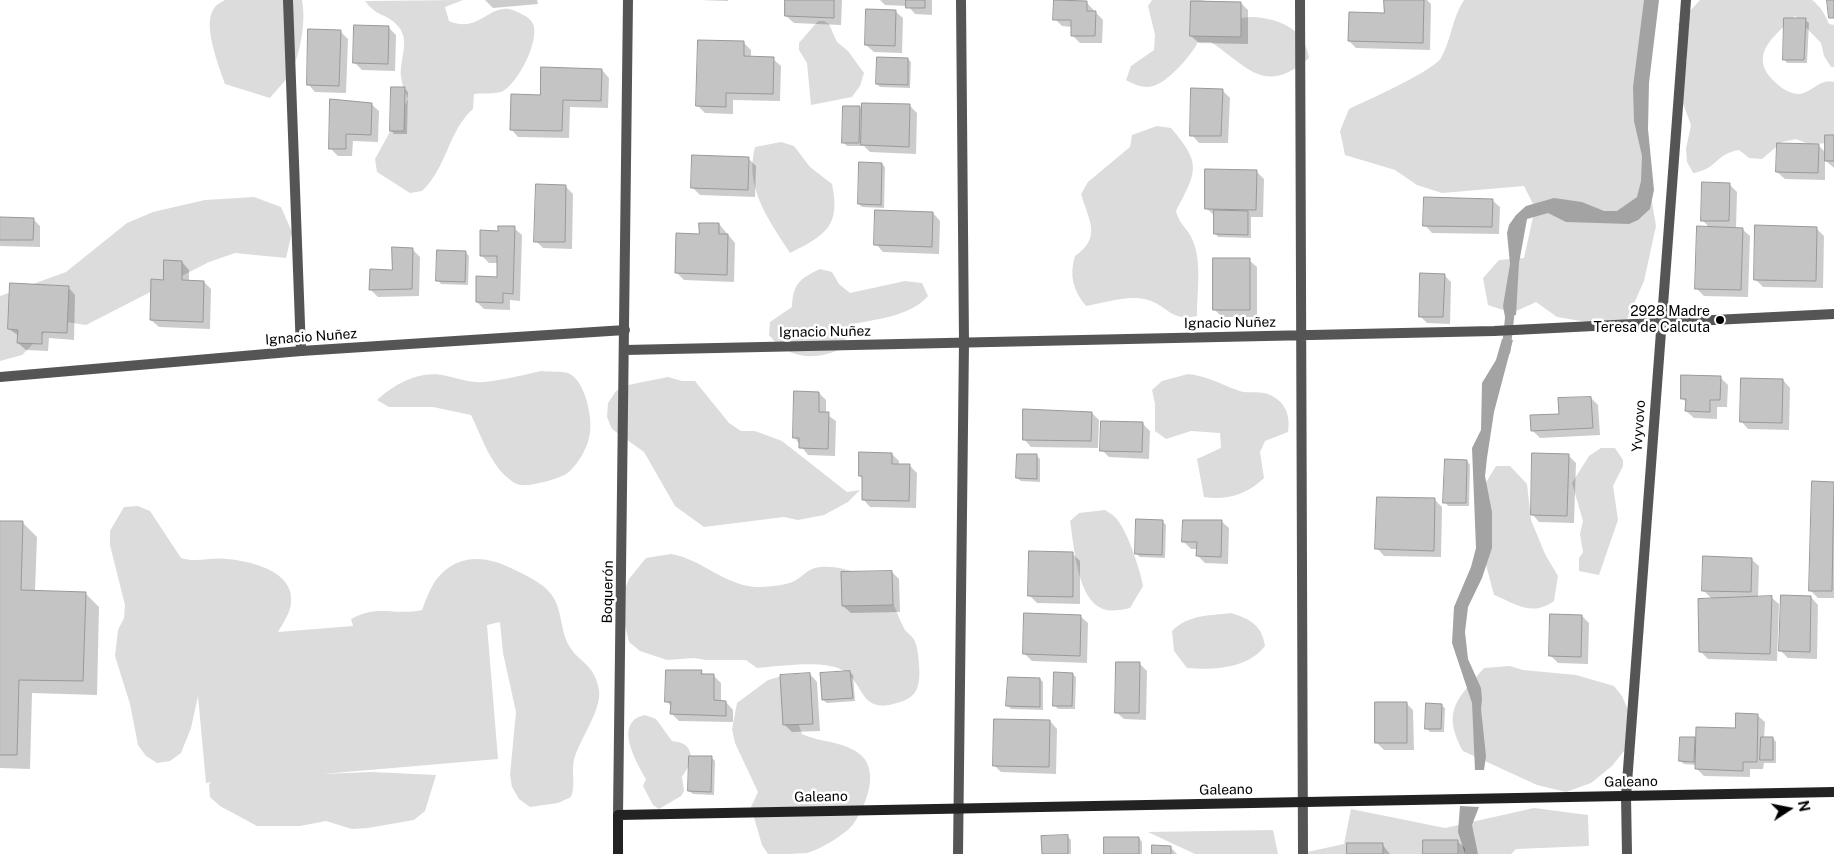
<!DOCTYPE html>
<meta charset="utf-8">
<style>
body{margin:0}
#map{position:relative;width:1834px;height:854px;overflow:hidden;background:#fff;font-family:"Public Sans",sans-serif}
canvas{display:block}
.north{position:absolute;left:1764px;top:784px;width:50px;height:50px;-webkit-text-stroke:4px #fff;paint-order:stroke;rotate:79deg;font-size:14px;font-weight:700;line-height:20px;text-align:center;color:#000}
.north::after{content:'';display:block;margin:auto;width:18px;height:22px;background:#000;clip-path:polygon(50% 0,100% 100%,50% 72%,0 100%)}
</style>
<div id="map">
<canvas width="1834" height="854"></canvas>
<div class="north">N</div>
</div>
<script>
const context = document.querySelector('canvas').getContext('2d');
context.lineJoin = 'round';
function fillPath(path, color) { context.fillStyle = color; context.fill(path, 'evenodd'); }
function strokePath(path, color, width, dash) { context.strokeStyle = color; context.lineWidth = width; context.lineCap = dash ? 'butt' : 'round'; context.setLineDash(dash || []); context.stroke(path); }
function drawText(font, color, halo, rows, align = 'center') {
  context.font = font + ' "Public Sans",sans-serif'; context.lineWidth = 5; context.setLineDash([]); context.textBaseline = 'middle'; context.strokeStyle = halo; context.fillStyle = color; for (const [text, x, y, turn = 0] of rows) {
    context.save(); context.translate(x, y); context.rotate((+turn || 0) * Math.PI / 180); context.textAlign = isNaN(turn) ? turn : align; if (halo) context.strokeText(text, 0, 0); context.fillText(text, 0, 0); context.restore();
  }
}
const green = new Path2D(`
 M225,0H302C306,20 301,51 292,70C287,80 277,89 270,98L225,84C219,66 201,23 215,7C217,4 222,2 225,0Z
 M463,0L445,7L449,21C480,34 489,2 513,10C519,13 528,16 532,22C542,38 517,86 501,92C494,94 482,93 474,94L473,109C448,131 447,168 422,191L410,193L377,172L375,159L408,99C405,92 402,85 401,77C399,59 412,39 396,24C385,13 377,17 365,1Z
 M1152,0H1204C1209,7 1213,14 1220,18C1227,22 1242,17 1251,17C1279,18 1305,29 1309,58C1265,96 1249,68 1211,42H1198C1191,56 1168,82 1153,86C1144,89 1133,84 1126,80L1131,66L1154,50L1155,35L1148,6Z
 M1464,0H1644L1647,172L1656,226L1644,281L1623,328L1557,317L1536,302L1512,313L1488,305L1483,278L1499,260L1524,258L1535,208L1524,186L1442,193L1417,185L1395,170L1345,155L1340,131L1349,109C1366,101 1433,71 1441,58C1451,41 1452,18 1464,0Z
 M1700,0H1812C1820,6 1825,14 1829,24L1834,25V67H1831L1824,56L1821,43L1795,16C1776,35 1746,55 1775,82C1781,88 1790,94 1799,94C1812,93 1820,78 1834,82V143L1808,144L1796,139L1782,142L1762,159L1749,158L1739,150C1715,154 1718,169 1693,173L1687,162L1686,149L1691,125L1682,101L1681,86L1687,59L1678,24Z
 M818,21H824L829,24L837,42L848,51L864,73L860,86L852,97L811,105L807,63L799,50V43Z
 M1157,126L1171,128C1202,164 1197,171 1176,211C1180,226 1188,228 1193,241C1202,263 1197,293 1197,316C1171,322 1168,306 1148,300C1129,294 1104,303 1086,306C1073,291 1069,275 1075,256C1102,237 1089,221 1081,194L1088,182L1130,147L1132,135Z
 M781,142L794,146L810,167L832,184C841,227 825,235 790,253C769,220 744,188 755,147Z
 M254,197L281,207L292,232L286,258L235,253L209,262L86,325L59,321L61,316L22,355L0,361V296L66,272L127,223L153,212L205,200Z
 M820,269L832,272L839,284L850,293L905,281L922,283L928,296C911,316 878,319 853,324L847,335L843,348C816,361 789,360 769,335L770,322L792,307C793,284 799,279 820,269Z
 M541,371C549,372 561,371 568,373C586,380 594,422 589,438C586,450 579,462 570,471C564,477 548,481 539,483C531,485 520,487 513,482C490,466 483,439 471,415L433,407H389L377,400C395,383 422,369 447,376C459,379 471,383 485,382C503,380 523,375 541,371Z
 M1188,374C1207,376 1220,384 1237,390C1246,394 1255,391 1264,393C1284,398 1291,414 1288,432L1265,441L1260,452L1264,478C1248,494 1226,501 1204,497L1197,459L1221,448L1220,433L1191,431L1166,439L1155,431V404L1152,390L1162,381Z
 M668,377L682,381H695L729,423L741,431H755L782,441L847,492L860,490L848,502L824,515L798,520L784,517L704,527L675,506L644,452L612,429L607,417L608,403L616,391L628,385Z
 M1601,448H1615L1623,460V466L1613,486L1618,520L1599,575L1579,571V558L1583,552L1580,534L1583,521L1572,483L1589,456Z
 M1496,466H1510L1527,484L1531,520L1545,554L1558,576L1554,601C1532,617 1516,604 1494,595L1480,542L1482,489Z
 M138,506L150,511L181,558C196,563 210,557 227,559C252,561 296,572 291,604C290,613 282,625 278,632L353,626L351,619C379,604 394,616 422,610C426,600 430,588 436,580C458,551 489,556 517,571C529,577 544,584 551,594C562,608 560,628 568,644C578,663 594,662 599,690C602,710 579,740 574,760C571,774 576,783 571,797L558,803L530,807L519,799L512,787L510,775L516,712L503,653L500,622L487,625L498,759L322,774L372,772L436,775L425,811L414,820L368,828L352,829L326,821L300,826H257L220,806L210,797L209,784L212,782L206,783L198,696L191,728L181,753L170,761L157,763L146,756L138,745L130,704L115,656L118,630L124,618L125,605L110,545V531L124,507Z
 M1105,510C1108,512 1112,514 1115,517C1127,529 1140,569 1143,586L1130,608C1121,610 1112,612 1103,609C1077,600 1074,545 1070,521L1079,513Z
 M671,554C702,559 726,587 759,587C768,587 789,585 796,580C803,576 807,570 815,568C836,562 878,577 889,596C896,607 899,620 905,630C907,633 911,635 913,638C918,645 918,656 919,664C920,680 920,695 903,701C856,718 868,682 840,669C821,660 779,666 757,668L746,660H706L694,658L667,660L640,651L629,642L623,617L624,591L629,579L646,558Z
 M1231,613C1250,619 1262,625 1265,646C1247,669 1214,670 1187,668L1174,651L1172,631C1189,614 1209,616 1231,613Z
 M1510,666L1523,670L1576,675L1614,686L1622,696L1632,719L1628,746L1612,766L1591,783L1566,792L1537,785L1463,751C1441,710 1458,699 1484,668Z
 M782,676L802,734C821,743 846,741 862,756C879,773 866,805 854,823C848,833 819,850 807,853C795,854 780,854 768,854L762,845L751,807L758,792L735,743L732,729L737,703L768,680Z
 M645,715L656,719L672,741C686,743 690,746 692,761L682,777L684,791L681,796L659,809L653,805L643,786L646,779C637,763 612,722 645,715Z
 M1534,808L1588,815L1589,846L1516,849L1511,854H1298L1344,844L1351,809L1445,828Z
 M1273,830L1278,854H1195L1148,832Z`);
const water = new Path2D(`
 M1644,0H1659L1649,83L1648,129L1654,190L1650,209L1638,220L1629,224L1566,222L1548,213L1527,219L1519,263L1516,315L1505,317L1503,306L1510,264L1507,233L1509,225L1516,215L1526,206L1554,198L1582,202L1604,211H1617L1637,197L1641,181L1642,156L1634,121L1633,87Z
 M1502,339L1513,340L1494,412L1487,458L1485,476L1492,512V548L1482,578L1468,607L1465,632L1468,659L1481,688L1482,699L1481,709L1486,756L1484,770H1475L1472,703L1452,643L1454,607L1471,567L1476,548L1472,448L1481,430L1482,383L1496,360Z
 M1460,806L1479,807L1472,825L1478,854H1465L1458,832Z`);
const shadow = new Path2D(`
 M485,0H537L538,4L493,8Z
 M700,0H728V1Z
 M786,0H842L841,25L794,23L786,16Z
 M880,0H932V15L915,14L908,6L885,5Z
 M1386,0H1427L1431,4L1430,50L1356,48L1349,41L1385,14Z
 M1086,2L1103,20L1102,43H1080L1072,35V27L1062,26L1055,19Z
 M1241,3L1248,10V44L1199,43L1191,36Z
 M895,11L903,18L902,53L874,52L866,45Z
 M1805,20L1809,23L1807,63H1787L1784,59Z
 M388,27L396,35L395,71L362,70L354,62Z
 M341,32L348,39L346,93L315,92L308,84Z
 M744,43L751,50V58L773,59L781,66L780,101L733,100V114L705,113L697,105Z
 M908,59L911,62L910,88L880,87L877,84Z
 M602,70L609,78L608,108L570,107L569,138L518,137L511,129L541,97Z
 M404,88L408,92L407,134H394L391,130Z
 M1222,90L1230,98L1228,143H1199L1192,135Z
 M371,104L379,111L378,142L353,141L352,156H338L330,148Z
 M909,105L917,113L916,154L870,152L864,146H847L843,142L859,107L863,111Z
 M1834,136V168L1825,160V180L1785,179L1777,172L1818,145L1826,153Z
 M748,158L756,166L755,197L700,195L693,188Z
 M882,164L885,167L884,208L862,207L859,204Z
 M1257,172L1264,179L1263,217H1251V238L1218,237L1215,233V216L1206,208Z
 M1729,184L1737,192L1736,229H1742L1750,236L1748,297L1704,296L1696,288L1710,228L1702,220Z
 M565,186L573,194L572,249L543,248L536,241Z
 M1492,200L1500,207L1499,234L1432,233L1425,225Z
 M933,213L940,221L939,254L883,252L876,244Z
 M0,218L33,219L40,226V247L0,246Z
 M719,224L735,243L734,282L684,280L677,273L700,235Z
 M514,228L522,235L520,301L510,300V310L484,309L477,302L498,278L499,263H489L481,255L499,232Z
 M1817,229L1824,236L1823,288L1763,287L1755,279Z
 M412,249L420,257L419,296L378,297L371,290L393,271Z
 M465,252L469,256L468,285L441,284L438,280Z
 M1249,260L1257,267V317H1222L1215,310Z
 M182,262L189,270V282H204L211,289L210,329L159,327L151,320L164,281Z
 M1444,275L1451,282L1450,324L1427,323L1420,316Z
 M68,287L75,295L74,340L49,338L48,351L26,350L18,343L19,336L9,329Z
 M1720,377L1728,385L1727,407H1717V419L1694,418L1686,411L1687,403L1682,398Z
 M1783,380L1790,388L1789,430L1748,429L1741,421Z
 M819,393L826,400V414L836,421L835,456L808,455L794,437Z
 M1591,398L1598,405L1600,435L1540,438L1532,430Z
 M1092,413L1099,420L1098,448L1031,447L1024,439Z
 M1142,423L1150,431L1149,459L1109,457L1102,450Z
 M892,454L899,461V465L910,466L917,473L916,508L870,507L863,499V479L860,475Z
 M1568,455L1576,463L1574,523L1539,522L1532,514Z
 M1037,456L1040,459V482L1021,481L1017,478Z
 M1467,461L1470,465L1469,506H1448L1445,502Z
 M1813,482L1834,483V598H1818L1810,590Z
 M1435,500L1442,507L1441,557L1384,556L1377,548Z
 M1162,521L1166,525L1165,558L1140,557L1137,554Z
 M1221,521L1229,528L1228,564L1205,563L1198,556V549H1191L1183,541Z
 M0,522L23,523L37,537L35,591L85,593L99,607L97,695L32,693L30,769L0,768Z
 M1073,554L1080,561V604L1037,603L1029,595Z
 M1751,559L1759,566L1758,598L1771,597L1779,604L1777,661L1708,659L1700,651L1713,600L1703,590Z
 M892,572L899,579L900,612L851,613L843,606Z
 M1811,597L1818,605L1817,659L1788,658L1781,651Z
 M1080,616L1088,623L1087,663L1032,661L1025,654Z
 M1582,616L1589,623L1588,664L1558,663L1550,655Z
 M1140,664L1147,671L1146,720L1124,719L1116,712Z
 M701,672L705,675L714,676L721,683V702H726L733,710V722L679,721L672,714V707L667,702Z
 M850,672L853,675L855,701L827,703L823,700Z
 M810,674L817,682L820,731L792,732L785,725Z
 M1072,674L1076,677L1075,709H1058L1054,705Z
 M1040,679L1043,682V710L1011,709L1008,706Z
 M1406,703L1413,710L1414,750H1384L1376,742Z
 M1441,705L1445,708L1444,732H1430L1426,728Z
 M1757,715L1765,722L1764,738H1773L1776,742V763H1764L1763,769H1750V777L1704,776L1697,769V765L1684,764L1680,761L1695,739L1697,741L1737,729Z
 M1050,721L1057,729L1056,774L1001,772L994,765Z
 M711,757L715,761L714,795L693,794L689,791Z
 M1067,836L1071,840V854H1043Z
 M1139,838L1142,842V854H1106Z
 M1457,841L1465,848V854H1424Z
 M1382,844L1390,854H1348Z
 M1170,847L1177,854H1153Z`);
const stream = new Path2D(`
 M1506,351L1511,304`);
const building = new Path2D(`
 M785,0H834V18L785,16Z
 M906,0H925V8H906Z
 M1054,0L1087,1V11H1096L1095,36H1071V20H1053Z
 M1384,0H1424L1423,43L1348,41L1349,12L1384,13Z
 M1827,0H1834V18H1829Z
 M1191,1L1241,2V37L1190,36Z
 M866,9L896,10L895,46L865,45Z
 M1784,18H1806L1804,60H1783Z
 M354,25L389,26L388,64L353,63Z
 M308,29L341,30L339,86L307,85Z
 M698,40L744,41V56L774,57L773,94L726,93V107L696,106Z
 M877,57L908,58V85L876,84Z
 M541,67L602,69L601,101L563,100L562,131L510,130L511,94L540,95Z
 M391,87H405L404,131H390Z
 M1191,88L1223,89L1221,136H1190Z
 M330,99L372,103L371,135L346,134V149H329Z
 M862,103L910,104L909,147L861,145Z
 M843,106H860L859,143H842Z
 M1825,135H1834V161H1825Z
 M1777,143L1819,144L1818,173L1776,172Z
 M692,155L749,157L748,190L691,188Z
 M859,162L882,163L881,205L858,204Z
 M1205,169L1257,170L1256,210L1205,209Z
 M1702,182L1730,183L1729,221H1701Z
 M536,184L566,185L565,242H534Z
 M1424,197L1493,199L1492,227L1423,226Z
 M875,210L933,212L932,247L874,245Z
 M1214,210L1248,211V235L1214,234Z
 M0,217L34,218L33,240H0Z
 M699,223H719V234H728L727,275L675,273L676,233L699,234Z
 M1755,225L1817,227L1816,281L1754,280Z
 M498,226H515L513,294L503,293V303L476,302V276L497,277V256H480V230L498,231Z
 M1697,226L1743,228L1741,290L1695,289Z
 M392,247L413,248L412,289L369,290L370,269L392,270Z
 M437,250L466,251L465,282L436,281Z
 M1213,258H1250V310H1213Z
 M164,260L182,261V280L204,281L203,322L150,320L151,279L163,280Z
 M1420,273L1445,274L1443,317H1419Z
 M10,283L69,286L67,333L42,332V344L17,343L18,330L8,329Z
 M1681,375L1721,376L1720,400H1710V412L1685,411L1686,399H1681Z
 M1741,378L1783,379L1782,423L1740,422Z
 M794,391L819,392V412H829L828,449L799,448V438H793Z
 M1591,397L1593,428L1531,431L1530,415L1559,414L1558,398Z
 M1023,409L1092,412L1091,441L1023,440Z
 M1101,421L1143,422L1142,452L1100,451Z
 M859,452L892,453V464H910L909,501L862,500V476H859Z
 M1532,453L1569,454L1567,516L1531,515Z
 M1017,454H1037V479L1016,478Z
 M1445,459L1467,460L1466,503H1443Z
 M1812,481L1834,482L1832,591H1809Z
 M1377,497L1435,498L1434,551L1375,549Z
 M1136,519L1163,520L1162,555L1135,554Z
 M1183,520H1222L1221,557L1196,556L1197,542H1182Z
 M0,521H23L21,590L86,592L83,681L19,680L17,755H0Z
 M1029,551L1073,552V597L1028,596Z
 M1703,556L1752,558L1751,592L1702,591Z
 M892,571L893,605L842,606L841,572Z
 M1781,595L1811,596L1810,652L1779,651Z
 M1772,596L1770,654L1699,652L1698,599Z
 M1024,613L1081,615L1080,656L1023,654Z
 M1550,614L1582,615L1581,657L1549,656Z
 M1116,662H1140L1139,713H1115Z
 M666,670H702L701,674H714V700L726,701V716L670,714L671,702H665Z
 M850,671L853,698L822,700L820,673Z
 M1054,672L1073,673L1072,706H1053Z
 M810,673L813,724L783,725L780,675Z
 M1008,677L1040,678V707L1006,706Z
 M1375,702H1407V743H1375Z
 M1426,703L1442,704L1441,729H1425Z
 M1736,713L1758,714L1757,762H1743V771L1695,769L1696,727L1735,728Z
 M994,719L1050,720L1049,767L993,766Z
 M1680,737H1695L1694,762L1679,761Z
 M1761,737H1773V760H1760Z
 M689,756H712L711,792L688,791Z
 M1068,835V854H1042L1041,836Z
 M1104,837H1139V854H1104Z
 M1423,840H1458V854H1423Z
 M1347,843H1383V854H1347Z
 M1152,845L1171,846V854H1152Z`);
const lane = new Path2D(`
 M288,0L301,351`);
const street = new Path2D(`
 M1300,0L1303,854
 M625,350L1494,331L1834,314
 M0,377L301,351L625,330
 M618,815L628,0
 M958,854L964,342L961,0
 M1627,854L1626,796L1686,0`);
const secondary = new Path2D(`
 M618,854V815L1834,792`);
const markers = [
 [1720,320,5,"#000"]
];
const poiNames = [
 ["2928 Madre",1710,312],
 ["Teresa de Calcuta",1710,328]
];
const streetNames = [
 ["Ignacio Nuñez",1230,323,-1],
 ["Ignacio Nuñez",825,332,-1],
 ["Ignacio Nuñez",311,337,-4],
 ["Yvyvovo",1639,426,-86],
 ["Boquerón",608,592,-89],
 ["Galeano",1631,782,-1],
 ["Galeano",1226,790,-1],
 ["Galeano",821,797,-1]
];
fillPath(green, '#dcdcdc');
fillPath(water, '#a3a3a3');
fillPath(shadow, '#0003');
strokePath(stream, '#a3a3a3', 9);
fillPath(building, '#c4c4c4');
strokePath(building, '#999', 1);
strokePath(lane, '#555', 10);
strokePath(street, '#555', 10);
strokePath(secondary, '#222', 10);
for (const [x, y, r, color] of markers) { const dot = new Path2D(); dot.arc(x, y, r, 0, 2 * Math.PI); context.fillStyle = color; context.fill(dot); strokePath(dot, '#fff', 2); }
drawText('14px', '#000', '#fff', poiNames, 'right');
drawText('14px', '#000', '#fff', streetNames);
</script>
